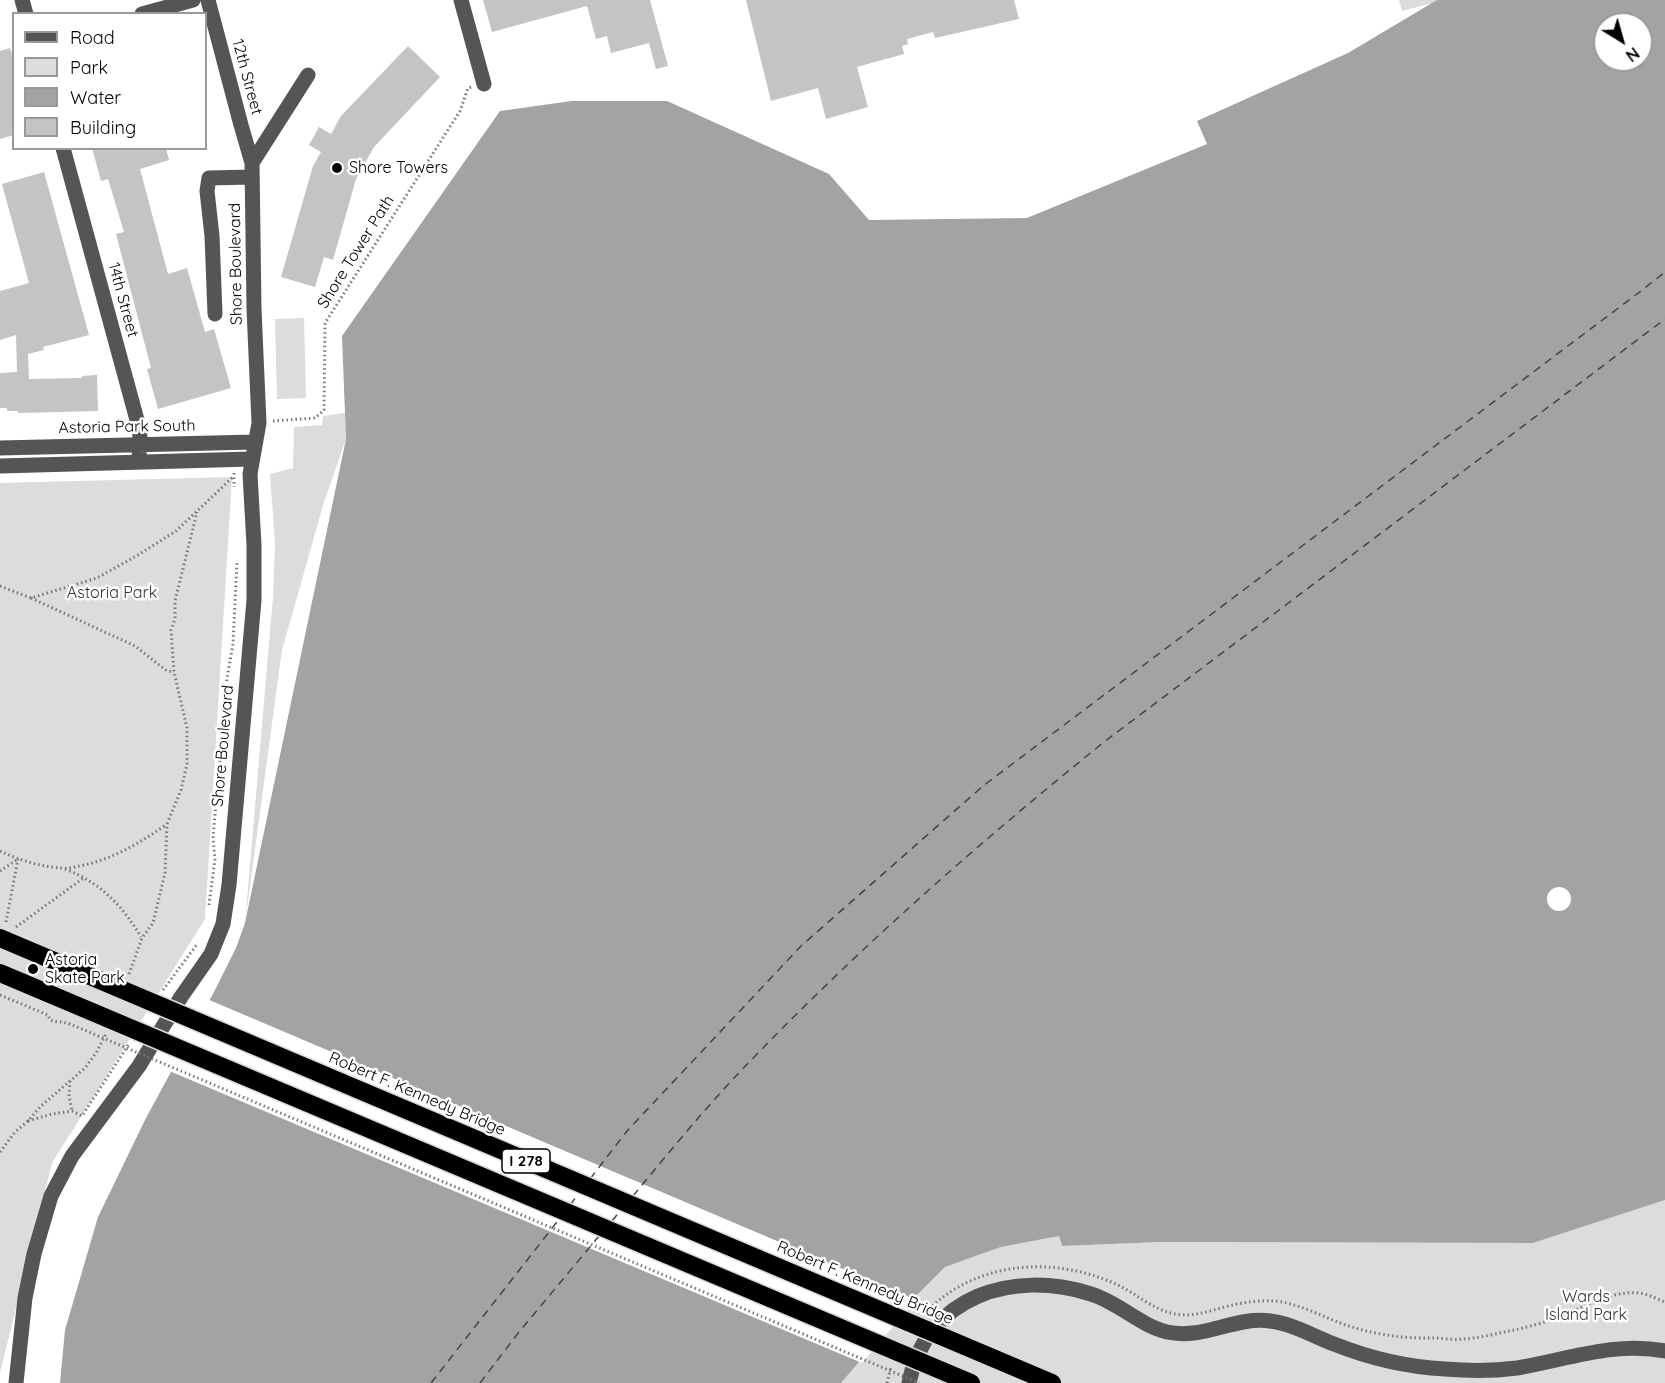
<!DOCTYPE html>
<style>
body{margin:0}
#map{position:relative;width:1665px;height:1383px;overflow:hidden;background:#fff;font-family:Quicksand,sans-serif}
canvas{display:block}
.legend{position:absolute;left:12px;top:12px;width:195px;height:138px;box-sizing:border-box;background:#fff;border:2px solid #999;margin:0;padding:8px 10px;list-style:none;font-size:18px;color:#000}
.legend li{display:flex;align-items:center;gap:12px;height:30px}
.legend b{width:30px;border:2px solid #999}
.north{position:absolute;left:1593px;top:12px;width:60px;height:60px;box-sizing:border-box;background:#fff;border:2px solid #999;border-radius:50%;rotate:143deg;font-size:16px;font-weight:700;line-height:24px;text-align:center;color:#000}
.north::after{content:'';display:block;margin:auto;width:21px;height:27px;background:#000;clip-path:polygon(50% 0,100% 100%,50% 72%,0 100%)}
</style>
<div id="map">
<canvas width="1665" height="1383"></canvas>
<ul class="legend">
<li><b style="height:8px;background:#555"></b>Road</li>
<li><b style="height:16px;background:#dcdcdc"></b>Park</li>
<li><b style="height:16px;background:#a3a3a3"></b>Water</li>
<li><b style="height:16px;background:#c4c4c4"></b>Building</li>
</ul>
<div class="north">N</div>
</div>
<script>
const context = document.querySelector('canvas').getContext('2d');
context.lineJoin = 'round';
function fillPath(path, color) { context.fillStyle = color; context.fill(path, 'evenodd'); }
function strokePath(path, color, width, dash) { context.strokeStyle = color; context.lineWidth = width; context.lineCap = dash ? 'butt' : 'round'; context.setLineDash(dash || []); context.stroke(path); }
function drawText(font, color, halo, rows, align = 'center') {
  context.font = font + ' Quicksand,sans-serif'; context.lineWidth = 5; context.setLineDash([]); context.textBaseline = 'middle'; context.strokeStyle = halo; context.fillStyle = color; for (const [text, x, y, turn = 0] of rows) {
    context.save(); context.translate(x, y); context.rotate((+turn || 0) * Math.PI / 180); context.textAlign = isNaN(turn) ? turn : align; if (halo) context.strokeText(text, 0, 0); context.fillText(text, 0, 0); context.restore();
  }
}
const green = new Path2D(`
 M1399,0H1437L1433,3L1402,11Z
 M304,318L306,398L277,399L275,319Z
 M345,413L346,439L324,502L282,650L245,923L273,597L275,544L270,474L293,468L294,427L322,425L323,416Z
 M232,477L205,919L52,1163L0,1373V483Z
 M1665,1200V1383H841L913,1299L945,1267L1001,1247L1059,1236L1062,1246L1161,1242L1533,1243Z`);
const water = new Path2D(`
 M1437,0H1665V1200L1533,1243L1161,1242L1062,1246L1059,1236L1001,1247L945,1267L913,1299L841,1383H60L65,1330L98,1217L145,1120L214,992L236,948L245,923L346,439L342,336L500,111L572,101H667L829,174L869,220L1027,218L1207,144L1197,121L1348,53ZM1605,24H1641V60H1605Z`);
const pier = new Path2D(`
 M1547 899a12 12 0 1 1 24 0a12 12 0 1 1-24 0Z
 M207,999L916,1300L862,1363L167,1070Z`);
const ferry = new Path2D(`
 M590,1179L627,1131L801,946L983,786L1637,294L1665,272
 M633,1196C674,1146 716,1095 762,1049C869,939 985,838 1104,742L1665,319
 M570,1205L580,1192
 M612,1221L620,1211
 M431,1383L560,1218
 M480,1383L519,1332L599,1236`);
const building = new Path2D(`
 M483,0H650L668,66L656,69L649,43L611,53L607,36L596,39L587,6L492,32Z
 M746,0H1014L1019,19L935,38L933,32L907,39L908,44L902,46L904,54L857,67L868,107L826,119L818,88L771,101Z
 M408,46L440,77L374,147L356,179L333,260L324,257L315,287L281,277L313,166L321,152L309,145L319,127L331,134L341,116Z
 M10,48L14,60V135L0,139V51Z
 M92,148H166L169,160L140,169L168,274L187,268L205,332L214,329L231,388L158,409L147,369L151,368L116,234L124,232L108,179L101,181Z
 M44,172L89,335L43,347L44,350L28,354L29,379L82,378V376L97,375L98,411L18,413V411H7V408H0V373L17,372L16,335L0,340V291L29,283L2,184Z`);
const path = new Path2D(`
 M273,421L315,418L324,410L325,323L460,111L468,88L471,87
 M234,473V487
 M0,586L31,598L97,578L138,555L176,531L234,476
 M31,598L135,646L167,671L174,672
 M0,851C19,860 41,867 62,868C68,869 74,867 80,866C113,859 140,843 167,824
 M65,869C101,883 122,905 141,937
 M0,871L18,859
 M209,905L215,859L213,838L227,678L233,644L237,562
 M6,922L18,859
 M16,927L85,877
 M129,974L142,938L153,923L165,873L167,824L181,790L187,764V728L174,672L171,630L175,619V601L197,512
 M163,990L198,943
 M70,1081L69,1096L72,1111
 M28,1121L52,1114L72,1111L82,1116L129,1044
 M0,1152L15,1132L28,1121L41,1106L85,1068L96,1053L106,1034
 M926,1312C977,1260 1056,1255 1120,1286C1138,1295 1155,1311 1176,1314C1191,1317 1206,1312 1221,1308C1239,1303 1256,1300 1275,1301C1302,1304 1326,1319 1352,1327C1367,1332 1385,1335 1401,1337C1413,1338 1425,1338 1437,1338C1446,1339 1456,1340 1464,1339C1479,1338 1495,1334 1509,1331C1525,1328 1542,1323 1557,1318C1583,1308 1611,1290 1639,1293C1648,1294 1657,1299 1665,1302
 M887,1383L891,1367`);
const minor = new Path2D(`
 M22,0L26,14
 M208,0L241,125L252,163
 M461,0L484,84
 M142,14L193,0
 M63,148L140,431L139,462
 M215,314L212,236L207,191L209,178L252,177
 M0,448L255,442
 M0,466L252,459
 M16,1383L25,1298L34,1254L51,1196L72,1156L139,1066L181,997L211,954L223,924L229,885L254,600V545L250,474L259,423L254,309L252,163L308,75
 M909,1383C926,1296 1013,1269 1091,1294C1118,1302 1139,1325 1167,1332C1205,1340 1235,1316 1270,1321C1293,1324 1313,1336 1334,1344C1369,1358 1407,1367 1445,1369C1468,1371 1494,1371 1517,1368C1566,1360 1615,1341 1665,1351`);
const pathBridge = new Path2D(`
 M0,995L48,1015L50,1020C57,1023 63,1021 70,1024L919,1383`);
const highwayBridge = new Path2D(`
 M0,938L1052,1383
 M0,973L971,1383`);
const markers = [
 [337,168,6,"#000"],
 [33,969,6,"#000"]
];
const shields = [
 [526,1161,48]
];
const shieldNames = [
 ["I 278",526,1161]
];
const streetNames = [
 ["12th Street",247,77,75],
 ["Shore Tower Path",356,252,-58],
 ["Shore Boulevard",236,264,-91],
 ["14th Street",123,300,75],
 ["Astoria Park South",127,427,-1],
 ["Shore Boulevard",223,746,-85],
 ["Robert F. Kennedy Bridge",417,1094,23],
 ["Robert F. Kennedy Bridge",865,1283,23]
];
const poiNames = [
 ["Shore Towers",349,168],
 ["Astoria",45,960],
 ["Skate Park",45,978]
];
const parkNames = [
 ["Astoria Park",112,593],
 ["Wards",1586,1297],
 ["Island Park",1586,1315]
];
fillPath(green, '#dcdcdc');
fillPath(water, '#a3a3a3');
fillPath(pier, '#fff');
strokePath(ferry, '#444', 1.5, [8, 6]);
fillPath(building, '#c4c4c4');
strokePath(path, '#777', 3, [1.5, 3]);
strokePath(minor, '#555', 15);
strokePath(highwayBridge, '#dbdbdb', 21, []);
strokePath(pathBridge, '#777', 3, [1.5, 3]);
strokePath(highwayBridge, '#000', 18);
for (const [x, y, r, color] of markers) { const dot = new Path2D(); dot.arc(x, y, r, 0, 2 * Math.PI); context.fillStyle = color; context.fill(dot); strokePath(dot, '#fff', 2); }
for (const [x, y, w] of shields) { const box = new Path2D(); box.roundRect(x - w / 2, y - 12, w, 24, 4.5); context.fillStyle = '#fff'; context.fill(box); strokePath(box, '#000', 1.5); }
drawText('bold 15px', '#000', null, shieldNames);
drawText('16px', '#000', '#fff', streetNames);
drawText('16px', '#000', '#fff', poiNames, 'left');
drawText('16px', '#333', '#fff', parkNames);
</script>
